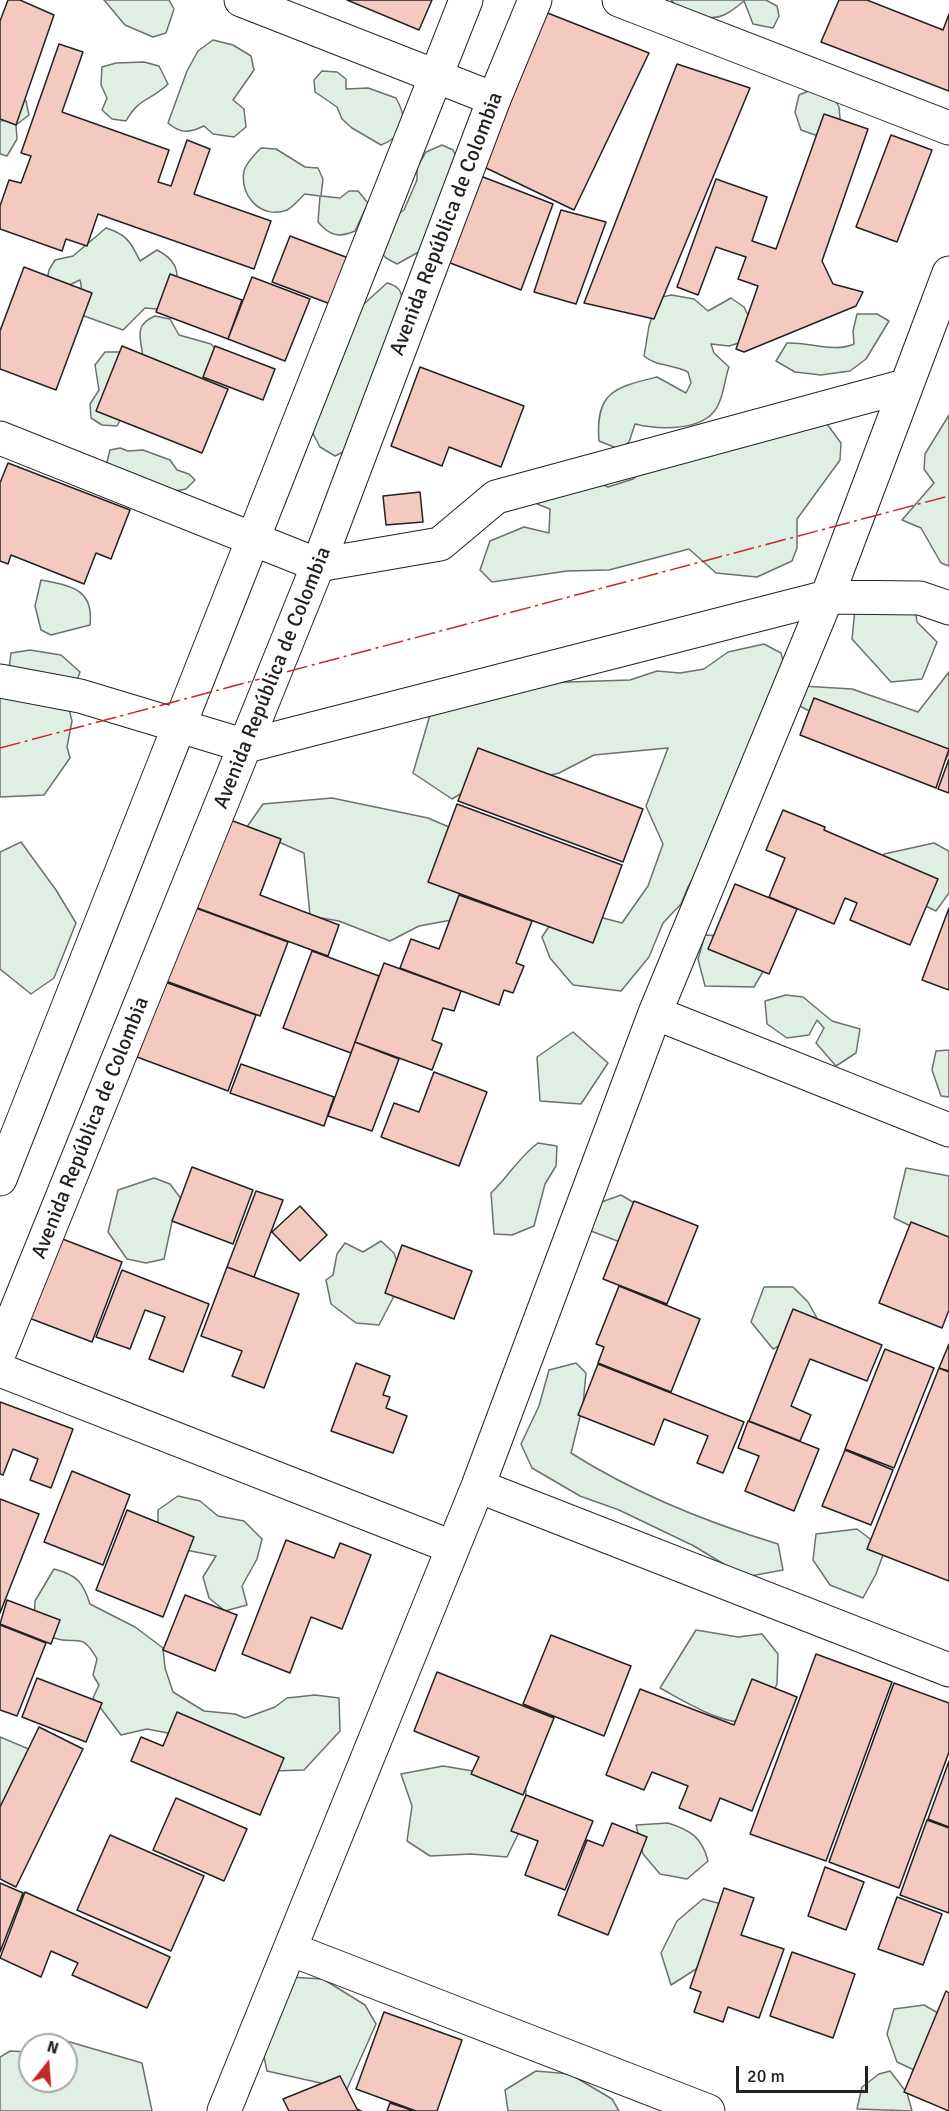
<!DOCTYPE html>
<meta charset="utf-8">
<style>
body{margin:0}
#map{position:relative;width:949px;height:2111px;overflow:hidden;background:#fff;font-family:Signika,sans-serif}
canvas{display:block}
.north{position:absolute;left:18px;top:2033px;width:60px;height:60px;box-sizing:border-box;background:#fff;border:2px solid #a7a7a7;border-radius:50%;rotate:17deg;font-size:16px;font-weight:700;line-height:24px;text-align:center;color:#222}
.north::after{content:'';display:block;margin:auto;width:21px;height:27px;background:#c62828;clip-path:polygon(50% 0,100% 100%,50% 72%,0 100%)}
.scale{position:absolute;left:736px;top:2066px;width:132px;height:27px;box-sizing:border-box;border:3px solid #222;border-top:0;padding-left:8px;font-size:18px;line-height:21px;white-space:nowrap;color:#222;-webkit-text-stroke:4px #fff;paint-order:stroke}
</style>
<div id="map">
<canvas width="949" height="2111"></canvas>
<div class="north">N</div>
<div class="scale">20 m</div>
</div>
<script>
const context = document.querySelector('canvas').getContext('2d');
context.lineJoin = 'round';
function fillPath(path, color) { context.fillStyle = color; context.fill(path, 'evenodd'); }
function strokePath(path, color, width, dash) { context.strokeStyle = color; context.lineWidth = width; context.lineCap = dash ? 'butt' : 'round'; context.setLineDash(dash || []); context.stroke(path); }
function drawText(font, color, halo, rows, align = 'center') {
  context.font = font + ' Signika,sans-serif'; context.lineWidth = 4.5; context.setLineDash([]); context.textBaseline = 'middle'; context.strokeStyle = halo; context.fillStyle = color; for (const [text, x, y, turn = 0] of rows) {
    context.save(); context.translate(x, y); context.rotate((+turn || 0) * Math.PI / 180); context.textAlign = isNaN(turn) ? turn : align; if (halo) context.strokeText(text, 0, 0); context.fillText(text, 0, 0); context.restore();
  }
}
const green = new Path2D(`
 M104,0H169L174,9L166,33L153,37L125,25Z
 M671,0H766L777,6L779,16L773,28L753,24L744,1C738,6 731,12 724,15C710,22 679,12 671,0Z
 M213,40L233,45L251,56L254,70L233,100L244,109L246,127L234,137L213,134L204,126C189,133 181,134 168,123L187,71L198,51Z
 M144,62L159,66L168,84C151,101 139,97 126,121L112,119L102,110L107,98L101,85L102,67L116,63Z
 M322,71L337,72L346,79V89L368,88L396,98C409,121 405,135 381,145L352,128L342,119L337,107L315,92L314,80Z
 M813,89L831,93L839,107L841,129L824,138L801,130L795,112L799,95Z
 M17,96L26,101L29,115L16,125L17,139L7,156L0,154V121L8,120Z
 M442,145L453,150L459,162L457,174L446,180L445,190L424,249L397,264L386,258L377,248L391,219L404,210L417,180V167L426,152Z
 M261,148L276,149L305,167L318,168L323,179L321,196L340,198L349,191H358L368,203L355,231C339,238 330,236 318,222L320,196L305,194C299,199 293,207 287,210C262,220 239,196 244,171C246,163 255,154 261,148Z
 M106,228C126,234 131,242 140,261L157,250C186,265 178,283 167,310L145,308L123,330L84,316C78,304 84,293 80,280L63,288L47,280L49,270L55,260L73,256Z
 M387,283C398,286 402,290 402,302L351,448L335,456L320,447L310,428L354,313Z
 M671,295L694,299L708,311L731,298L744,307L752,324L746,341L729,346L711,344L714,353L729,367C725,378 724,392 719,403C708,432 660,430 635,424L629,442L619,449L599,441C595,391 616,387 657,377L686,393L691,383L688,372C673,364 657,367 644,356L649,326L658,298Z
 M857,314H877L889,321L866,359L850,371L821,375L795,372L776,361L787,343C809,342 835,353 854,344L853,331Z
 M155,316L170,319L179,335L211,344L218,351L206,369L208,382L123,415L117,426L102,425L91,418L90,404L99,390L95,365L105,352H121L143,358C141,339 133,325 155,316Z
 M949,415V566L941,563L921,528L902,520L934,483L924,469L925,454Z
 M824,420L841,443L840,460L797,519V548L792,561L757,577L716,573L689,549L609,570L567,571L492,582L480,570L490,541L524,527L549,533L550,509L537,504L544,481L575,472L608,487L633,479L655,462Z
 M120,448L128,451L143,450L170,460L177,470L189,474L195,480L186,489L175,491L111,469L107,462L110,450Z
 M41,580C72,586 94,589 90,625L51,635L41,630L35,606Z
 M855,609H915L917,622L937,642L922,679L891,682L852,639Z
 M764,644L781,653L786,672L711,848L688,887L681,904L663,923L649,957L621,991L573,985L550,958L542,937L562,907L622,923L648,886L663,844L646,806L668,748L594,755L559,773L530,780L487,778L452,799L413,773L430,715L539,683L630,680L657,671L680,673L704,669L728,652Z
 M30,650L61,655L80,672L68,705L72,721L67,747L70,758L44,795L0,797V692H6L11,653Z
 M949,672V754L945,761L849,732L796,704L802,686L852,689L918,712Z
 M332,798L428,818L456,830L508,898L457,919L419,926L390,941L339,921L310,916L304,853L281,843L242,834L263,804Z
 M21,842L56,890L76,923L54,978L31,994L0,969V852Z
 M934,843L949,851V893L936,911L876,882L884,854Z
 M705,935L737,937L765,968L754,987L705,986L698,959Z
 M786,995L803,997L832,1021L860,1029L856,1053L836,1066L816,1043L824,1028L817,1020L809,1035L787,1038L767,1024L765,1001Z
 M573,1032L608,1063L581,1104L540,1101L537,1057Z
 M949,1050V1097L941,1096L932,1070L936,1051Z
 M538,1143L557,1146L556,1166L545,1184L534,1226L512,1235L494,1234L491,1193C508,1177 518,1158 538,1143Z
 M906,1168L949,1176V1239L929,1235L894,1218Z
 M154,1178L170,1184L182,1200L172,1222L164,1259L146,1263L127,1259L108,1232L118,1190Z
 M621,1195L641,1207L620,1242L583,1228L593,1205Z
 M381,1241L394,1253L403,1279L379,1325L356,1323L331,1304L326,1280L333,1275L337,1254L345,1243L363,1252Z
 M764,1287H793L808,1302L818,1320L799,1336L773,1349L751,1322Z
 M576,1363L586,1373L583,1405L571,1453C634,1493 706,1522 778,1544L783,1570L745,1577L694,1546L619,1510L580,1496L532,1468L521,1444L539,1406L549,1370Z
 M178,1496L200,1501L218,1516L244,1521L262,1539L257,1559L242,1586L247,1605L225,1611L209,1598L203,1577L216,1556L176,1548L158,1537V1510Z
 M857,1529L873,1541L887,1544L876,1574L863,1598L830,1585L813,1560L816,1534Z
 M54,1569C77,1575 83,1582 90,1604L135,1627L163,1648L165,1668L173,1692L204,1711L235,1714L245,1718L275,1707L287,1698L315,1695L339,1698L340,1731L304,1770L272,1771L236,1746L147,1729L121,1735L93,1698L99,1685L93,1675L97,1659C81,1630 77,1646 54,1638C47,1635 40,1629 34,1625L35,1601Z
 M696,1630L738,1637L762,1634L778,1654L777,1684L759,1721C729,1730 686,1702 660,1688Z
 M0,1737L38,1753L0,1840Z
 M443,1766L485,1773L510,1770L526,1790L525,1820L507,1857L471,1854L430,1856L407,1841L412,1806L401,1774Z
 M668,1823C690,1830 702,1837 708,1861L687,1879L660,1874L643,1854L636,1825Z
 M703,1899L721,1904L715,1957L671,1985L661,1953L677,1921Z
 M289,1977L323,1979L365,2005L376,2024L347,2089L267,2071L259,2032Z
 M924,2005L938,2013L923,2074L897,2062L887,2034L894,2009Z
 M56,2038L142,2063L152,2111H0V2057L10,2051L30,2052V2081H66V2045H51Z
 M536,2071L570,2074L612,2099L619,2111H508L505,2090Z
 M890,2071L907,2093L912,2111L857,2109L862,2087L879,2074Z`);
const building = new Path2D(`
 M8,0H20L54,15L16,125L0,119V21Z
 M347,0H432L419,30Z
 M839,0H867L943,30L949,14V91L821,42Z
 M545,12L649,53L574,210L484,167Z
 M59,44L83,52L62,112L169,150L158,182L171,186L187,140L210,149L194,194L271,221L254,269L98,214L87,246L66,239L62,251L0,229V206L9,180L21,183L31,156L21,153Z
 M677,64L750,88L654,319L584,303Z
 M824,114L868,129L822,261L833,284L863,292L856,306L744,352L736,349L758,286L738,279L746,257L716,247L698,295L677,287L716,179L767,197L752,241L776,249Z
 M891,135L932,150L897,242L856,227Z
 M478,175L553,204L521,290L445,261Z
 M561,210L606,222L576,304L534,292Z
 M290,236L351,259L333,305L272,282Z
 M24,267L92,293L56,390L0,369V331Z
 M170,274L242,300L228,339L156,312Z
 M252,277L310,299L285,361L228,339Z
 M122,346L228,389L202,453L96,411Z
 M215,346L275,369L263,400L203,377Z
 M420,367L524,406L501,467L449,447L442,466L391,446Z
 M8,463L130,510L111,559L96,553L84,584L11,555L8,564L0,561V483Z
 M420,492L423,522L386,525L383,496Z
 M814,698L949,749L936,788L800,735Z
 M478,748L643,809L623,862L458,801Z
 M949,759V793L938,789Z
 M457,804L622,865L593,943L428,882Z
 M783,810L825,827L824,830L938,879L910,945L850,920L857,903L845,898L834,924L769,897L785,858L766,850Z
 M225,818L281,839L260,895L339,925L328,956L192,906Z
 M735,884L797,909L769,974L708,949Z
 M459,895L532,921L516,963L524,966L513,993L504,990L499,1005L400,968L411,939L439,949Z
 M193,907L288,942L260,1016L166,981Z
 M949,908V990L922,980Z
 M312,951L379,976L351,1053L283,1028Z
 M384,963L461,991L454,1011L443,1008L432,1040L442,1044L432,1070L355,1042Z
 M165,982L256,1015L228,1091L137,1057Z
 M355,1042L399,1059L372,1131L328,1116Z
 M241,1064L334,1097L324,1126L230,1093Z
 M434,1072L487,1092L459,1166L381,1137L394,1103L419,1112Z
 M192,1167L253,1190L233,1244L172,1221Z
 M256,1191L283,1200L254,1277L227,1267Z
 M634,1201L698,1226L667,1304L603,1279Z
 M300,1206L327,1235L300,1261L272,1232Z
 M911,1222L949,1237V1310L942,1328L879,1303Z
 M60,1238L122,1262L92,1342L29,1318Z
 M402,1245L472,1271L454,1319L385,1293Z
 M227,1267L299,1294L264,1388L232,1376L242,1351L201,1336Z
 M122,1270L209,1304L183,1372L149,1359L165,1317L145,1310L130,1349L96,1337Z
 M619,1286L700,1319L671,1392L598,1363L604,1347L596,1344Z
 M793,1309L882,1345L867,1381L810,1359L791,1406L811,1415L800,1441L749,1421Z
 M949,1344V1371L939,1368Z
 M885,1349L934,1368L894,1468L845,1449Z
 M356,1363L390,1376L383,1395L390,1397L386,1408L407,1416L393,1453L331,1431Z
 M598,1364L744,1422L723,1473L697,1463L708,1436L664,1419L654,1445L578,1415Z
 M939,1368L949,1372V1581L867,1549Z
 M0,1402L73,1429L51,1488L30,1480L38,1459L13,1449L3,1475L0,1474Z
 M748,1421L819,1449L794,1511L745,1491L759,1456L738,1448Z
 M845,1450L893,1470L871,1525L822,1506Z
 M72,1471L130,1495L103,1565L44,1542Z
 M0,1499L39,1514L0,1613Z
 M127,1510L194,1537L163,1617L96,1590Z
 M286,1540L334,1558L340,1543L371,1555L342,1629L311,1617L290,1673L242,1654Z
 M185,1595L237,1615L215,1671L163,1650Z
 M7,1600L60,1620L51,1644L0,1624Z
 M0,1625L46,1643L17,1716L0,1710Z
 M551,1635L631,1666L604,1736L523,1704Z
 M816,1654L892,1682L826,1861L750,1834Z
 M437,1672L554,1718L523,1795L471,1774L479,1757L414,1731Z
 M37,1678L102,1703L86,1742L22,1717Z
 M752,1679L797,1697L752,1811L720,1798L711,1821L679,1808L688,1786L652,1772L644,1790L606,1775L640,1689L734,1725Z
 M894,1683L949,1703V1752L899,1888L829,1862Z
 M177,1712L284,1758L260,1815L131,1761L141,1737L163,1746Z
 M39,1727L83,1749L16,1887L0,1879V1807Z
 M949,1761V1827L928,1819Z
 M526,1795L593,1821L565,1890L525,1875L538,1841L511,1831Z
 M176,1798L247,1829L224,1881L153,1850Z
 M927,1820L949,1828V1913L900,1895Z
 M612,1823L647,1837L608,1935L558,1915L587,1840L603,1846Z
 M110,1835L204,1876L171,1951L77,1910Z
 M825,1867L864,1882L846,1930L808,1916Z
 M0,1883L23,1893L0,1952Z
 M724,1888L754,1898L741,1935L784,1949L759,2018L728,2007L723,2022L694,2012L701,1992L690,1988Z
 M25,1892L170,1957L147,2008L72,1975L78,1963L51,1951L41,1977L0,1958Z
 M897,1897L942,1914L923,1965L878,1949Z
 M792,1952L855,1974L833,2038L770,2016Z
 M946,1991L949,1993V2111L904,2092Z
 M384,2012L462,2040L437,2111H416L356,2089Z
 M340,2076L357,2109L361,2111H289L283,2099Z
 M390,2103L414,2111H387Z`);
const street = new Path2D(`
 M241,0L494,99
 M619,0L949,128
 M0,438L318,565L440,544L496,497L905,386
 M0,681L80,696L246,746L827,597L920,598L949,608
 M655,1013L949,1130
 M0,1370L452,1547
 M478,1486L949,1670
 M290,1949L708,2111
 M224,2111L478,1486L655,1013L827,597L949,273`);
const secondary = new Path2D(`
 M0,1179L466,0
 M0,1351L318,565L494,99L535,0`);
const power = new Path2D(`
 M0,748L949,496`);
const streetNames = [
 ["Avenida República de Colombia",447,224,-69],
 ["Avenida República de Colombia",273,678,-68],
 ["Avenida República de Colombia",91,1128,-68]
];
fillPath(green, '#e0efe3');
strokePath(green, '#6f6f6f', 1.5);
fillPath(building, '#f3c9c0');
strokePath(building, '#222', 1.5);
strokePath(street, '#222', 35);
strokePath(secondary, '#222', 35);
strokePath(street, '#fff', 33);
strokePath(secondary, '#fff', 33);
strokePath(power, '#c62828', 1.5, [21, 4.5, 3, 4.5]);
drawText('21px', '#222', '#fff', streetNames);
</script>
